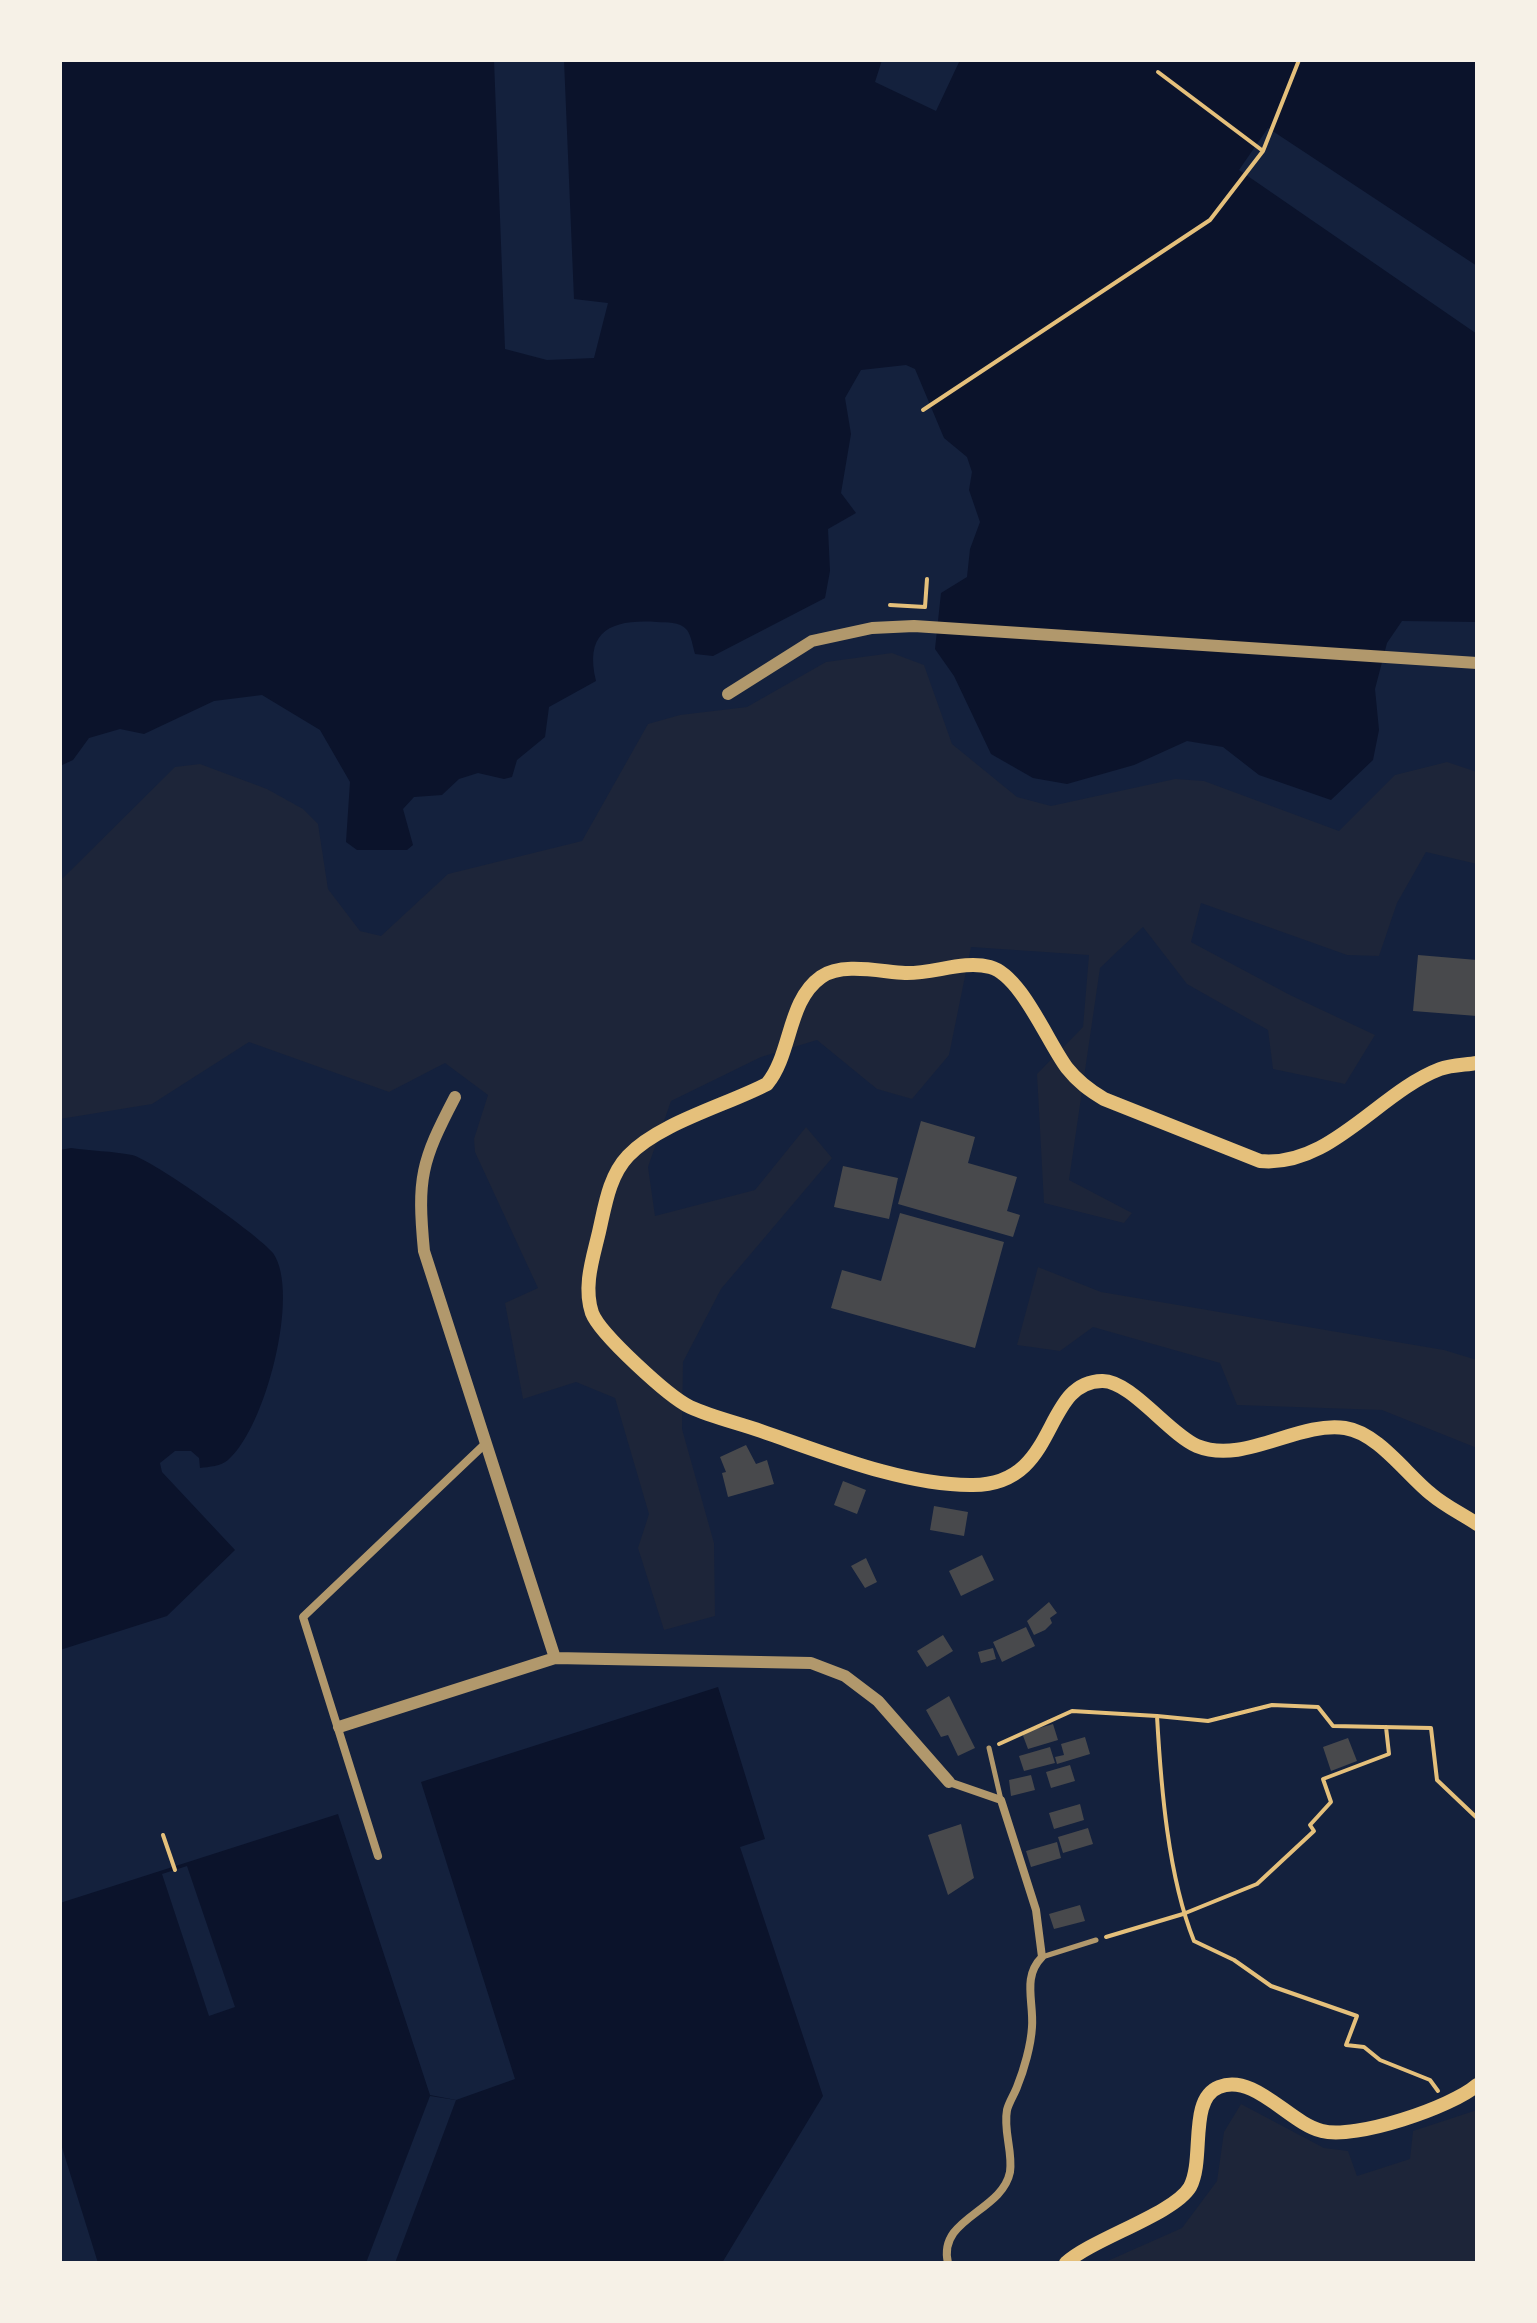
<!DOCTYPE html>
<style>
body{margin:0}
#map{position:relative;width:1537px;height:2323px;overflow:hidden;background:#14213d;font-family:Merriweather,serif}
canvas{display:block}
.frame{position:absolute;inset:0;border:62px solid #f6f1e7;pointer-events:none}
</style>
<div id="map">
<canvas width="1537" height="2323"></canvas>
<div class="frame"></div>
</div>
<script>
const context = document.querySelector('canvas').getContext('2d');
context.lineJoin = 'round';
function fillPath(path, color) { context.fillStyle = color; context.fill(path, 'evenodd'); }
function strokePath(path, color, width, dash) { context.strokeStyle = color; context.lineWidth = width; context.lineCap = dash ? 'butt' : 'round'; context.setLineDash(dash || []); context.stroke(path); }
const green = new Path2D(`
 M892,653L924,665L952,744L1017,797L1051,806L1175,779L1204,781L1339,831L1395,775L1447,762L1477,772V864L1426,852L1397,903L1379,956L1347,955L1201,903L1191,942L1290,995L1375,1035L1345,1084L1273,1069L1268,1030L1187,984L1143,927L1100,968L1069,1180L1132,1213L1124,1223L1044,1203L1037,1074L1083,1027L1089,955L971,947L949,1055L912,1099L877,1089L817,1040L761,1057L671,1101L648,1167L655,1216L755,1190L806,1127L832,1158L721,1289L683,1362L682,1429L714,1543L715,1616L664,1630L638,1548L649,1514L615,1398L576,1382L523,1399L505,1303L538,1288L475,1152L474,1139L488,1095L445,1063L389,1092L249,1042L152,1104L60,1119V881L175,767L200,764L267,789L303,809L318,824L328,889L360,931L381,936L448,874L582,841L648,724L680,715L747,707L826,662Z
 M1038,1267L1101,1292L1444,1350L1477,1360V1448L1382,1410L1237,1405L1220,1363L1093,1327L1060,1351L1017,1345Z
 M1241,2104L1324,2148L1348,2151L1357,2176L1410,2159L1413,2131L1477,2110V2263H1103L1182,2228L1217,2181L1224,2132Z`);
const water = new Path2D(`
 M60,60H882L875,82L936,111L960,60H1477V266L1268,128L1239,170L1477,334V622L1402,621L1387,643L1375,689L1379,730L1373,760L1331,800L1259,775L1223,747L1187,741L1134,765L1067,784L1033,778L991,754L954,676L935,649L941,593L967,577L970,549L980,522L969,490L972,472L967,457L944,438L915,369L906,365L861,370L845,398L851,434L841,493L856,513L828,529L830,571L825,598L713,656L695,654C693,647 691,635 687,630C679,621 667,623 657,622C611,619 584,631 596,681L549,707L545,737L517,760L512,777L504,779L478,773L459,779L442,795L414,797L403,809L413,845L407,850H357L346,842L350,782L320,730L262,695L214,701L144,734L120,729L89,738L73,760L60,766Z
 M71,1148C91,1151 112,1151 132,1155C151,1159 260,1236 273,1253C301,1293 265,1429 228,1460C221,1466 209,1467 200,1468L199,1458L191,1451H175L160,1463L162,1472L235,1550L167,1616L60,1650V1150Z
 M718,1687L765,1839L740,1847L823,2096L722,2263H60V1903L338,1814L430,2095L456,2100L515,2079L421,1782Z`);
const pier = new Path2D(`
 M494,60H564L574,299L608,303L594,358L547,360L505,349Z
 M187,1866L235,2007L209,2016L162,1874Z
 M430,2096L456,2100L395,2263H366Z
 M60,2141L98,2263H60Z`);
const building = new Path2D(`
 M1418,955L1477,960V1016L1413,1011Z
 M921,1121L975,1137L968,1163L1017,1177L1007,1211L1020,1215L1013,1237L898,1204Z
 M843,1166L898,1178L889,1219L834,1207Z
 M900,1213L1004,1242L975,1348L831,1308L842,1270L881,1281Z
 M746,1445L756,1464L767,1460L774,1484L728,1497L722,1473L726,1472L720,1457Z
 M843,1481L866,1490L857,1514L834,1505Z
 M934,1506L968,1512L964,1536L930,1530Z
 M982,1555L994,1580L961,1596L949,1571Z
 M866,1558L877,1582L865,1588L851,1566Z
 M1049,1602L1057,1613L1050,1618L1052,1623L1045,1630L1034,1635L1027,1621Z
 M1026,1627L1035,1646L1002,1662L993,1642Z
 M943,1635L953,1651L927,1667L917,1651Z
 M993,1648L996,1659L981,1663L978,1652Z
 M949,1696L975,1748L958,1756L948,1735L941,1737L926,1710Z
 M1053,1724L1058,1740L1028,1749L1022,1733Z
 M1085,1737L1090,1754L1057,1764L1055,1757L1064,1755L1061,1744Z
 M1348,1738L1357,1761L1331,1771L1323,1747Z
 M1050,1747L1055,1763L1024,1771L1019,1756Z
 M1070,1765L1075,1781L1051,1788L1046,1772Z
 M1031,1775L1035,1790L1011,1796L1009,1780Z
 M1080,1804L1084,1820L1054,1829L1049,1813Z
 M961,1824L974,1878L948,1895L928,1835Z
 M1088,1828L1093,1844L1063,1853L1058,1837Z
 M1057,1842L1061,1858L1031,1867L1026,1851Z
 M1080,1905L1085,1921L1054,1929L1049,1914Z`);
const path = new Path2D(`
 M1158,72L1263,151L1299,60
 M923,410L1210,220L1263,151
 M890,605L925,607L927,579
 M1157,1716L1208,1721L1272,1705L1318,1707L1333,1726L1431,1728L1437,1780L1477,1818
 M999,1744L1072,1711L1157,1716C1161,1787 1168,1876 1194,1941L1234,1960L1271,1986L1357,2016L1346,2045L1364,2047L1380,2060L1430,2080L1438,2091
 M163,1835L175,1870
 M1106,1937L1183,1914L1257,1884L1314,1831L1310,1825L1331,1802L1323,1779L1389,1754L1386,1727`);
const service = new Path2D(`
 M989,1748L1001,1800
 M1042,1957L1096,1940`);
const minor = new Path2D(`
 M378,1856L303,1617L486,1443
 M948,2263C937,2218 1002,2212 1010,2172C1013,2151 1003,2131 1007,2110C1009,2102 1014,2095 1017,2087C1024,2070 1031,2045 1032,2027C1034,2002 1022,1977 1042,1957L1036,1910L1001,1800L949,1782`);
const tertiary = new Path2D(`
 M728,694L812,641L872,628L914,626L1477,663
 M455,1097C421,1162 417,1178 424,1251L555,1658
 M339,1727L555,1658L811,1663L845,1676L878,1701L949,1782`);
const secondary = new Path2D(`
 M1477,1063C1465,1065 1451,1065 1440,1069C1379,1092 1330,1168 1260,1161L1104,1099C1089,1090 1078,1082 1067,1068C1048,1043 1021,975 990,967C963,960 933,974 905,973C882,972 842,962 821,977C787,1001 792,1054 767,1084C727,1105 659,1123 628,1156C609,1176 605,1206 599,1232C593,1258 583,1286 592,1313C600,1334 669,1397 690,1407C712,1417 738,1423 761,1431C825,1453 905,1486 973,1485C1060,1485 1041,1382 1102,1381C1130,1380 1169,1434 1197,1446C1244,1465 1298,1421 1345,1428C1378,1433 1406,1474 1431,1494C1445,1506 1462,1514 1477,1524
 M1066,2263C1092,2239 1174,2214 1190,2187C1205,2159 1188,2099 1219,2087C1255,2073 1289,2123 1322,2131C1355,2140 1452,2107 1477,2085`);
fillPath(green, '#1d2539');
fillPath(water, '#0b132b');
fillPath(pier, '#14213d');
fillPath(building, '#48494c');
strokePath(path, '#e5c07b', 4);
strokePath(service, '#b1986c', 5);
strokePath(minor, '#b1986c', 8);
strokePath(tertiary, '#b1986c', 12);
strokePath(secondary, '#e5c07b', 14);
</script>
